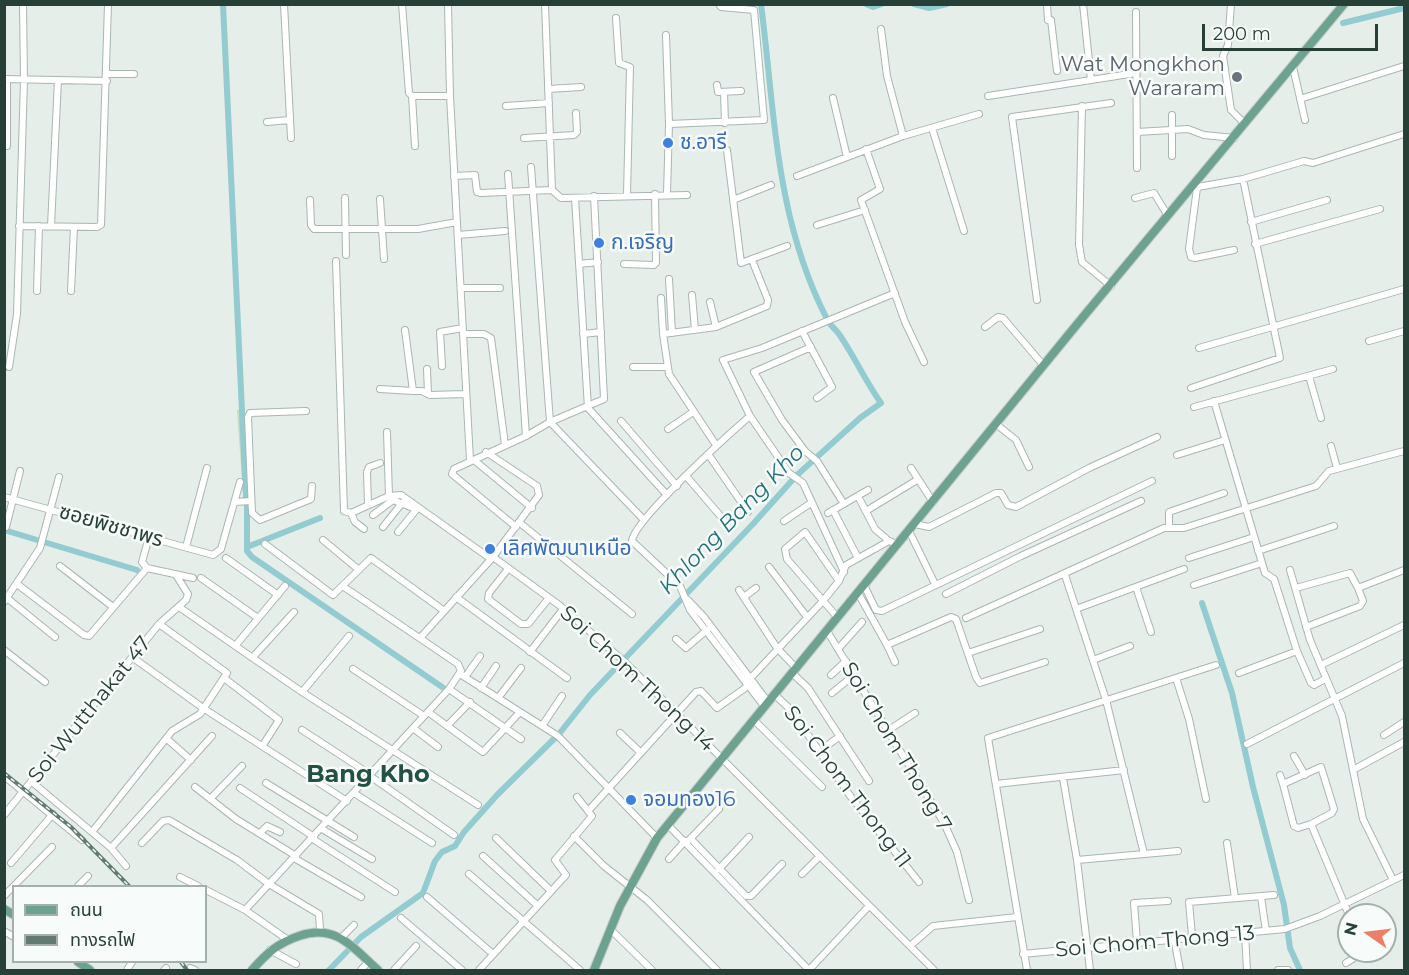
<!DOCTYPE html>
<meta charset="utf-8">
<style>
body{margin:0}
#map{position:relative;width:1409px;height:975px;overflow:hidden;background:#e6eeea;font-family:Montserrat,"Noto Sans Thai",sans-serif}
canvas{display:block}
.frame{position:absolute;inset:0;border:6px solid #264037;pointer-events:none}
.legend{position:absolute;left:12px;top:885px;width:195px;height:78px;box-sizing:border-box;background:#f7fbf9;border:2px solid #a3b0ab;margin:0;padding:8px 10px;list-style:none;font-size:18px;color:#264037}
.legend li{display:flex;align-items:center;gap:12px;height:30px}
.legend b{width:30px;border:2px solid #a3b0ab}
.north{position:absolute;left:1337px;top:903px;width:60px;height:60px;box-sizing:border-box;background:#f7fbf9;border:2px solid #a3b0ab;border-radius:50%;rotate:284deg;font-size:16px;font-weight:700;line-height:24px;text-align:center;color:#264037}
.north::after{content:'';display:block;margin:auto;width:21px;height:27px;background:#ec7f67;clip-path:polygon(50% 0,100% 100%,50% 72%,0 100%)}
.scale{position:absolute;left:1202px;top:24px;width:176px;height:27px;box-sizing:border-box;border:3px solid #264037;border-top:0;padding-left:8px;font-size:18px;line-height:21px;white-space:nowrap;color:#264037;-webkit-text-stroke:4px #f7fbf9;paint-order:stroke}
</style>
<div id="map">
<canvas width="1409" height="975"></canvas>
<div class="frame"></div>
<ul class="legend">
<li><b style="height:8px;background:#6da291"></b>ถนน</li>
<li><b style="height:8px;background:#617b72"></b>ทางรถไฟ</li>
</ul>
<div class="north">N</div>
<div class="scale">200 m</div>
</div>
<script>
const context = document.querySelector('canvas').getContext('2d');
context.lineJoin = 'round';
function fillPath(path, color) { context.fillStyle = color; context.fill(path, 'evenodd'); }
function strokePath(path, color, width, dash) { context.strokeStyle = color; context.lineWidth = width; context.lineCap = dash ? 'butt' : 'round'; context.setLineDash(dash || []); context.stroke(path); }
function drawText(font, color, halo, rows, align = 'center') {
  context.font = font + ' Montserrat,"Noto Sans Thai",sans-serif'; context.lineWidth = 5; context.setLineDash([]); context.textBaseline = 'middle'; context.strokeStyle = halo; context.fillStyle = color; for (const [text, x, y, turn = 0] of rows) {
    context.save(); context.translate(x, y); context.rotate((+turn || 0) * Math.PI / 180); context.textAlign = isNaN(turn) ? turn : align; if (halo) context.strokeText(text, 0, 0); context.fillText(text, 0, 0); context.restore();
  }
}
const green = new Path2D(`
 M245,409L249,494L243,495L237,410Z`);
const canal = new Path2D(`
 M223,4L246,497
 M866,4L873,7L882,4
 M914,4L929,8L947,4
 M1343,23L1404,8
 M247,506V551L252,557L445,689
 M4,530L137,570
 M247,547L320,518
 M1202,603L1232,693L1253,787L1284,905L1290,948L1300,970
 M329,970L361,937L423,893L435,861L442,852L455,846L464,832L498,794L559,734L590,695L753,524L796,476L860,418L881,403C866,382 855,358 841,337C837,330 830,326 827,319C775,218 775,113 761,4`);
const minor = new Path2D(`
 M284,4L291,138
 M402,4L409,93L412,96H450
 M448,4L450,96L470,460
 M545,4L552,190L561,198L687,195
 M1083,4L1091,80
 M1231,4L1228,45L1223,56L1231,110L1245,124
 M1047,5L1048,20
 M1136,12L1137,168
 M616,18L619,63L630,67L627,195
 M1051,20L1057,71
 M881,29L887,76L903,136
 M666,35L669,124L667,194
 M1293,67L1305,120
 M107,74H134
 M4,79L107,81
 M717,85L718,92L741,91
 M548,89L581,87
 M724,92L725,123
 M412,96L415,146
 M988,96L1136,73
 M833,98L847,157
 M1300,99L1404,66
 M506,106L549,103
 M1082,106L1079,245L1082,262L1111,286
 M267,122L290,120
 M669,124L764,120L754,10L721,7L719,4
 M932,128L964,231
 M1137,132L1188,129L1204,135L1234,138
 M524,138L574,135L577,132L576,113
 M7,146V79
 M866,149L880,189L861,200L905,322L924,362
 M727,150L741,263L787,246
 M1172,156V115
 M531,167L550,422L644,520
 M508,174L526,436
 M454,176L475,175L477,192L481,193L552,190
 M797,176L903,136L979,114
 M1192,188L1243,179L1304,161L1313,163L1404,134
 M1197,188L1189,249L1191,257L1195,258L1234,250
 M345,198L346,255
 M575,198L588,408L667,495
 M1135,198L1154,193L1168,216
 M380,199L384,259
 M310,200L311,225L314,229H418L457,222
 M733,200L771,185
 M1251,222L1327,200
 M817,225L865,210
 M19,226L97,227L101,225L108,4
 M51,226L58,80
 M458,235L505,231
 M1255,244L1380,209
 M336,261L344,511L351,513L389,496L401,495L491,559
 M579,264L598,262
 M624,264L654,265L656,263L655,194
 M669,279L672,333
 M462,288H500
 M37,291L39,226
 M71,291L74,227
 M692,295L695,330
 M661,298L663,334
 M1037,300L1012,117L1111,103
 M710,302L716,327
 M985,327L998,317L1003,318L1044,366
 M405,330L413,391H422L430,395L465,394
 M802,331L832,387L817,398
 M463,334H484L491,338L505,445
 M583,334L601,332
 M1369,341L1404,331
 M811,347L754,372L782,420L805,451L817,461L844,504
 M1199,348L1404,289
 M442,366L440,332L463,328
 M9,367L17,314L24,80L23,4
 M633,367H667
 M427,369L428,394
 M1309,376L1321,418
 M1191,388L1280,358L1243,179
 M380,389L413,391
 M1214,401L1265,573L1274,579L1297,651L1311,683L1314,685L1325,679
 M1194,407L1333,369
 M306,411L250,413L248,417L252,513L260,520L311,499L312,486
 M750,416C729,434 634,520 632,541L680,586L690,610L764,706
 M621,421L677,486
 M996,424L1016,440L1029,467
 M668,429L693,412
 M387,432L389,496
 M716,445L669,374L663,334L716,327L767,306L768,300L752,260
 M1331,446L1337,468
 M708,454L748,512
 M1177,455L1225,440
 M474,460L532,508
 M911,468L933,502
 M687,477L723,519
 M4,497L213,555L221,549L240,482
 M860,500L875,529L889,541
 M235,502L251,501
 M368,505L367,472L369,467L380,463
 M833,510L858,558
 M866,511L917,480
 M351,513L355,522L364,529
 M828,513L868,490
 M373,515L393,500L413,508
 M784,521L811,503
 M520,523L632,614
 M915,524L929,527L996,493H1001L1008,505L1016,507L1089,468L1157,437
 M6,527L20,471
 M383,527L402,503
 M516,527L452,474L454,469L526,436L550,422L604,399L594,196
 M1169,528V512L1224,493
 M909,531L935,584
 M398,532L416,510
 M323,540L359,570
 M265,544L333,595L371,558L443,610
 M186,547L207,468
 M1258,551L1334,526
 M493,557L559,605L626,663L934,970
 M226,558L278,595
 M1189,558L1254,537
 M60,566L113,607
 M769,567L807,617
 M147,568L193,578
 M508,569L489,593L488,599L521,624H528L549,598
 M1290,570L1310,640L1342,716L1363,819L1393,880
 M844,572L803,483L789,473L750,416L723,360L762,348L895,293
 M1065,575L1106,700L1144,854
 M201,578L258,618
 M17,584L84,635L89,636L147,568L142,562L149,537
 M864,585L876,610L882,611L1152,481
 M1194,585L1262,563
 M1136,587L1151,632
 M1296,588L1350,573L1358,588
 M739,590L777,648L796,668
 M858,593L887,645L951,617L956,619L976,677L980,683L1045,662
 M946,594L1021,556L1141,501
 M456,597L567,678
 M744,597L756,588
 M7,598L55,637
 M688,600L704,617L768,702
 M4,602L40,548L59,477
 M179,607L302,692L478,805
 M1076,609L1184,569
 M838,618L787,559L785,549L805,532L839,581
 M966,618L1164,528H1184L1316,486L1329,471L1404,451
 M1306,627L1360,606L1363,601L1358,588L1404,570
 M827,631L944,823L957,852L969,900
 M420,638L493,557L539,495L537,486L486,452
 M676,639L686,648L707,630
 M236,645L285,586
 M887,645L895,662
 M838,649L862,622
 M4,650L45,682
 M530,652L563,609
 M968,653L1040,629
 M132,657L203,708L347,801
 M253,657L294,612
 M1093,660L1130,646
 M1321,665L1404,625
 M353,669L424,716
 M792,673L808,688L869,781
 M1239,673L1297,651
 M460,674L558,736L657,838
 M831,675L846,661
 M465,677L480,656
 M224,678L279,720L263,745
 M1176,678L1189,719L1206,799
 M746,683L822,602L839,581L846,565L889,541L898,544
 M481,688L496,666
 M449,689L521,739
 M302,692L349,636
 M832,693L854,675
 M774,694L790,709L851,797L919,882
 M498,698L521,668
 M428,712L483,752L520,712
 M753,719L822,787
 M447,726L470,702
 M542,726L562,696
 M413,728L438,747
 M302,730L371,775
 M887,731L915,713
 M620,733L641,753
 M1384,735L1404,722
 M167,739L191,760
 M1247,744L1404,663
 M828,745L840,736
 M1294,756L1305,775
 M1353,770L1404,742
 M1280,775L1283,784
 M4,776L82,840
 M370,776L454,835
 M1063,778L1077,860L1090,970
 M32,782L111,848L126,866
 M266,783L354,837
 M996,784L1124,770
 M195,787L236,819L296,856
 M240,788L314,837
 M354,793L432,843
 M210,799L242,766
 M589,810L696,692L701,691L717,708L748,686
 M4,815L159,624L186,600L188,594L176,575
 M1311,824L1332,813L1334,809L1321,767L1283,784L1294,826L1298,828L1311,824L1349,915
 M668,825L809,970L869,906
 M322,829L372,859
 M92,832L172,731L200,714L227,673L159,624
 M260,833L267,826L280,832
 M574,836L604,866L647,900L717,970
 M496,838L551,891
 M313,839L395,892
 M691,839L746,896H751L782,864
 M689,840L719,809
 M142,843L163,821L169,820L237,860L269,884L319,914L320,930
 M1227,843L1235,898
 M111,848L212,736
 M483,856L537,905
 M294,858L361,897
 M669,859L685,841
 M1077,860L1178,851
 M11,863L53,814
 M719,869L749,837
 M469,874L580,970
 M802,874L820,856
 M180,877L198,886
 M78,886L88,876
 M206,890L245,910L288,940
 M4,896L52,847
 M427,897L493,954
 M1261,897L1266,931
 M245,910L449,689L461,671L458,664L344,587
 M401,918L462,970
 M610,929L652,970
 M4,931L14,937
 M1245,933L1247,970
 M1192,936L1189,902L1274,895
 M341,938L354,925
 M1174,938L1180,970
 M1137,942L1134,903L1168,901
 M910,946L933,926L1017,917
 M270,950L296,964
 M1023,954L1285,929L1320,916L1404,875
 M1346,963L1365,951
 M190,968L195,970
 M127,970L132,962
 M164,970L166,968
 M361,970L368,962
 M394,970L416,946
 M479,970L566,875L555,860L592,816L577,797
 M1027,970L988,738L1216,665
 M1278,970H1288`);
const major = new Path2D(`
 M4,909L14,915
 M78,962L90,970
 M252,970C267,953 278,943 299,936C336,923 353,948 378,970
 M594,970L620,906L657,838L1083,317L1344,4`);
const rail = new Path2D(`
 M4,773L71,827L129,886
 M181,962L187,970`);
const markers = [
 [1237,77,6,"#6b7280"],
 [668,143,6,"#3f7fe0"],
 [599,243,6,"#3f7fe0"],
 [490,549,6,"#3f7fe0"],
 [631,800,6,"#3f7fe0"]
];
const worshipNames = [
 ["Wat Mongkhon",1225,65],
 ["Wararam",1225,89]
];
const shopNames = [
 ["ช.อารี",680,143],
 ["ก.เจริญ",611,243],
 ["เลิศพัฒนาเหนือ",502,549],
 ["จอมทอง16",643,800]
];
const streetNames = [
 ["ซอยพิชชาพร",111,526,16],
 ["Soi Chom Thong 14",637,679,43],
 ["Soi Wutthakat 47",90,710,-51],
 ["Soi Chom Thong 7",896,747,59],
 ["Soi Chom Thong 11",847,787,53],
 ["Soi Chom Thong 13",1155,942,-5]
];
const waterNames = [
 ["Khlong Bang Kho",732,520,-46]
];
const quarterNames = [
 ["Bang Kho",368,775]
];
fillPath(green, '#c1dec7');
strokePath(canal, '#92cbd0', 6);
strokePath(minor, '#a9b6b1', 8);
strokePath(major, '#c2cac7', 10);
strokePath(minor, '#fff', 6);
strokePath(major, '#6da291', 8);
strokePath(rail, '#617b72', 4);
strokePath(rail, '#f7fbf9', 1.5, [4.5]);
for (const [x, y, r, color] of markers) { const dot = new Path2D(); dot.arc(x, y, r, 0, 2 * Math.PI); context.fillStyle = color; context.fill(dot); strokePath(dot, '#f7fbf9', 2); }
drawText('21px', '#5b616d', '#f7fbf9', worshipNames, 'right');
drawText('21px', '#366cbe', '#f7fbf9', shopNames, 'left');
drawText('21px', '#264037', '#f7fbf9', streetNames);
drawText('italic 22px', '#21717a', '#f7fbf9', waterNames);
drawText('bold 24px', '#225243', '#f7fbf9', quarterNames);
</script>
